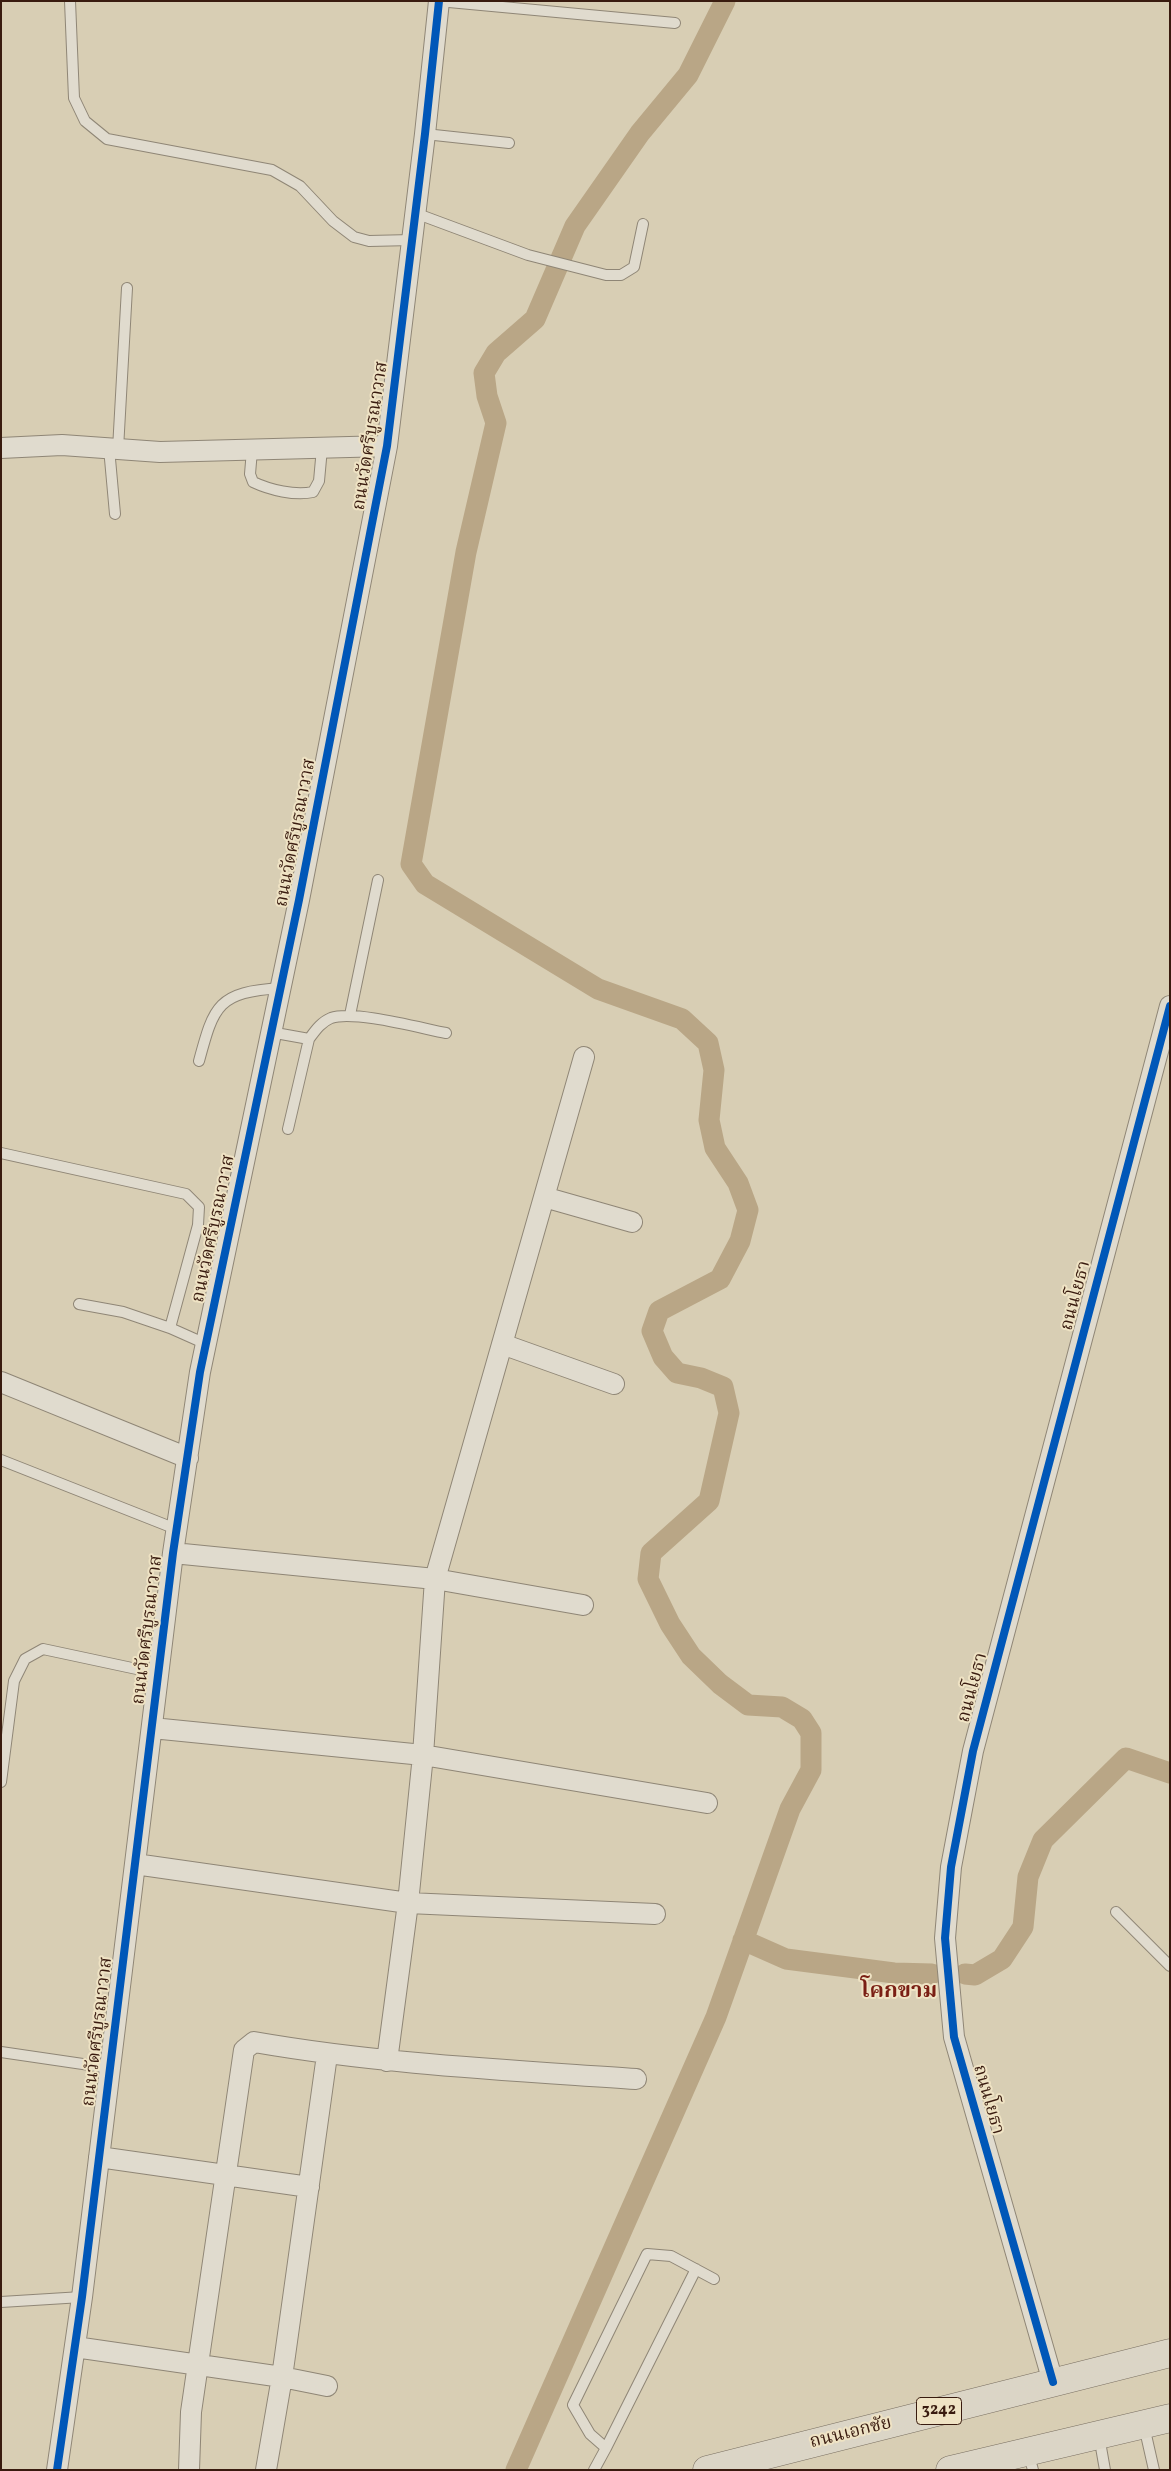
<!DOCTYPE html>
<meta charset="utf-8">
<style>
body{margin:0}
#map{position:relative;width:1171px;height:2471px;overflow:hidden;background:#d8ceb4;font-family:Vollkorn,serif}
canvas{display:block}
.frame{position:absolute;inset:0;border:2px solid #391b0f;pointer-events:none}
</style>
<div id="map">
<canvas width="1171" height="2471"></canvas>
<div class="frame"></div>
</div>
<script>
const context = document.querySelector('canvas').getContext('2d');
context.lineJoin = 'round';
function strokePath(path, color, width, dash) { context.strokeStyle = color; context.lineWidth = width; context.lineCap = dash ? 'butt' : 'round'; context.setLineDash(dash || []); context.stroke(path); }
function drawText(font, color, halo, rows, align = 'center') {
  context.font = font + ' Vollkorn,"Noto Serif Thai",serif'; context.lineWidth = 4; context.setLineDash([]); context.textBaseline = 'middle'; context.strokeStyle = halo; context.fillStyle = color; for (const [text, x, y, turn = 0] of rows) {
    context.save(); context.translate(x, y); context.rotate((+turn || 0) * Math.PI / 180); context.textAlign = isNaN(turn) ? turn : align; if (halo) context.strokeText(text, 0, 0); context.fillText(text, 0, 0); context.restore();
  }
}
const canal = new Path2D(`
 M743,1940L786,1959L894,1973L932,1974
 M965,1974L975,1975L1002,1959L1023,1927L1028,1877L1043,1840L1126,1758L1170,1773
 M516,2470L716,2017L790,1809L811,1770V1733L802,1719L782,1707L748,1705L720,1684L691,1656L670,1624L648,1579L651,1553L709,1501L729,1413L723,1387L701,1378L677,1373L663,1357L652,1331L659,1311L720,1279L740,1241L748,1210L738,1183L715,1148L709,1120L714,1070L708,1043L682,1019L598,989L425,884L411,864L466,552L496,423L487,396L484,373L496,353L535,319L575,226L640,133L688,75L725,1`);
const service = new Path2D(`
 M70,1L74,98L85,121L107,139L272,170L300,186L333,221L354,237L369,241L412,240
 M438,1L675,23
 M425,134L509,143
 M415,213L528,255L606,275H621L634,267L643,224
 M109,448L115,514
 M118,449L127,288
 M252,450L250,474L253,482C270,490 295,496 313,492L319,481L322,448
 M350,1015L378,880
 M270,1032L309,1039C315,1031 321,1022 331,1018C354,1010 420,1028 446,1033
 M199,1061C214,1005 218,992 281,988
 M288,1129L309,1039
 M1,1153L186,1194L199,1207L198,1225L170,1328
 M79,1304L123,1312L170,1328L206,1344
 M1,1460L176,1529
 M1,1782L14,1681L25,1659L43,1649L160,1674
 M1116,1912L1170,1966
 M1,2052L110,2068
 M1,2302L82,2297
 M1144,2426L1154,2470
 M1099,2436L1105,2470
 M606,2448L696,2269
 M1028,2452L1033,2470
 M594,2470L606,2448L590,2434L573,2405L647,2254L671,2256L714,2279`);
const minor = new Path2D(`
 M1,448L62,445L160,452L387,446
 M544,1197L632,1222
 M502,1344L614,1384
 M1,1382L188,1458
 M173,1553L435,1579L583,1605
 M152,1728L423,1755L707,1803
 M135,1864L408,1903L655,1914
 M387,2061L408,1903L423,1755L435,1579L584,1057
 M99,2157L309,2187
 M75,2347L282,2377L327,2386
 M1053,2382L954,2037L945,1938L951,1867L973,1751L1170,1006
 M57,2470L82,2297L173,1553L200,1372L299,900L387,446L425,134L439,1
 M189,2470L191,2412L244,2050L254,2042C380,2064 508,2070 636,2079
 M266,2470L282,2377L327,2055`);
const primary = new Path2D(`
 M707,2470L1170,2353
 M950,2470L1170,2418`);
const cycleway = new Path2D(`
 M1053,2382L954,2037L945,1938L951,1867L973,1751L1170,1006
 M57,2470L82,2297L173,1553L200,1372L299,900L387,446L425,134L439,1`);
const shields = [
 [939,2411,45]
];
const shieldNames = [
 ["3242",939,2411]
];
const streetNames = [
 ["ถนนวัดศรีบูรณาวาส",372,436,-81],
 ["ถนนวัดศรีบูรณาวาส",297,833,-79],
 ["ถนนวัดศรีบูรณาวาส",215,1229,-78],
 ["ถนนโยธา",1077,1296,-75],
 ["ถนนวัดศรีบูรณาวาส",149,1630,-83],
 ["ถนนโยธา",974,1688,-75],
 ["ถนนวัดศรีบูรณาวาส",99,2032,-83],
 ["ถนนโยธา",987,2100,74],
 ["ถนนเอกชัย",851,2434,-14]
];
const districtNames = [
 ["โคกขาม",899,1993]
];
strokePath(canal, '#b9a686', 21);
strokePath(service, '#8f8676', 12);
strokePath(minor, '#8f8676', 22);
strokePath(primary, '#796f61', 29);
strokePath(service, '#e0dbce', 10);
strokePath(minor, '#e0dbce', 20);
strokePath(primary, '#dbd5c6', 28);
strokePath(cycleway, '#0057b8', 8);
for (const [x, y, w] of shields) { const box = new Path2D(); box.roundRect(x - w / 2, y - 13.5, w, 27, 4); context.fillStyle = '#efe3c4'; context.fill(box); strokePath(box, '#391b0f', 1); }
drawText('bold 16px', '#391b0f', null, shieldNames);
drawText('18px', '#391b0f', '#efe3c4', streetNames);
drawText('bold 22px', '#7a1f14', '#efe3c4', districtNames);
</script>
